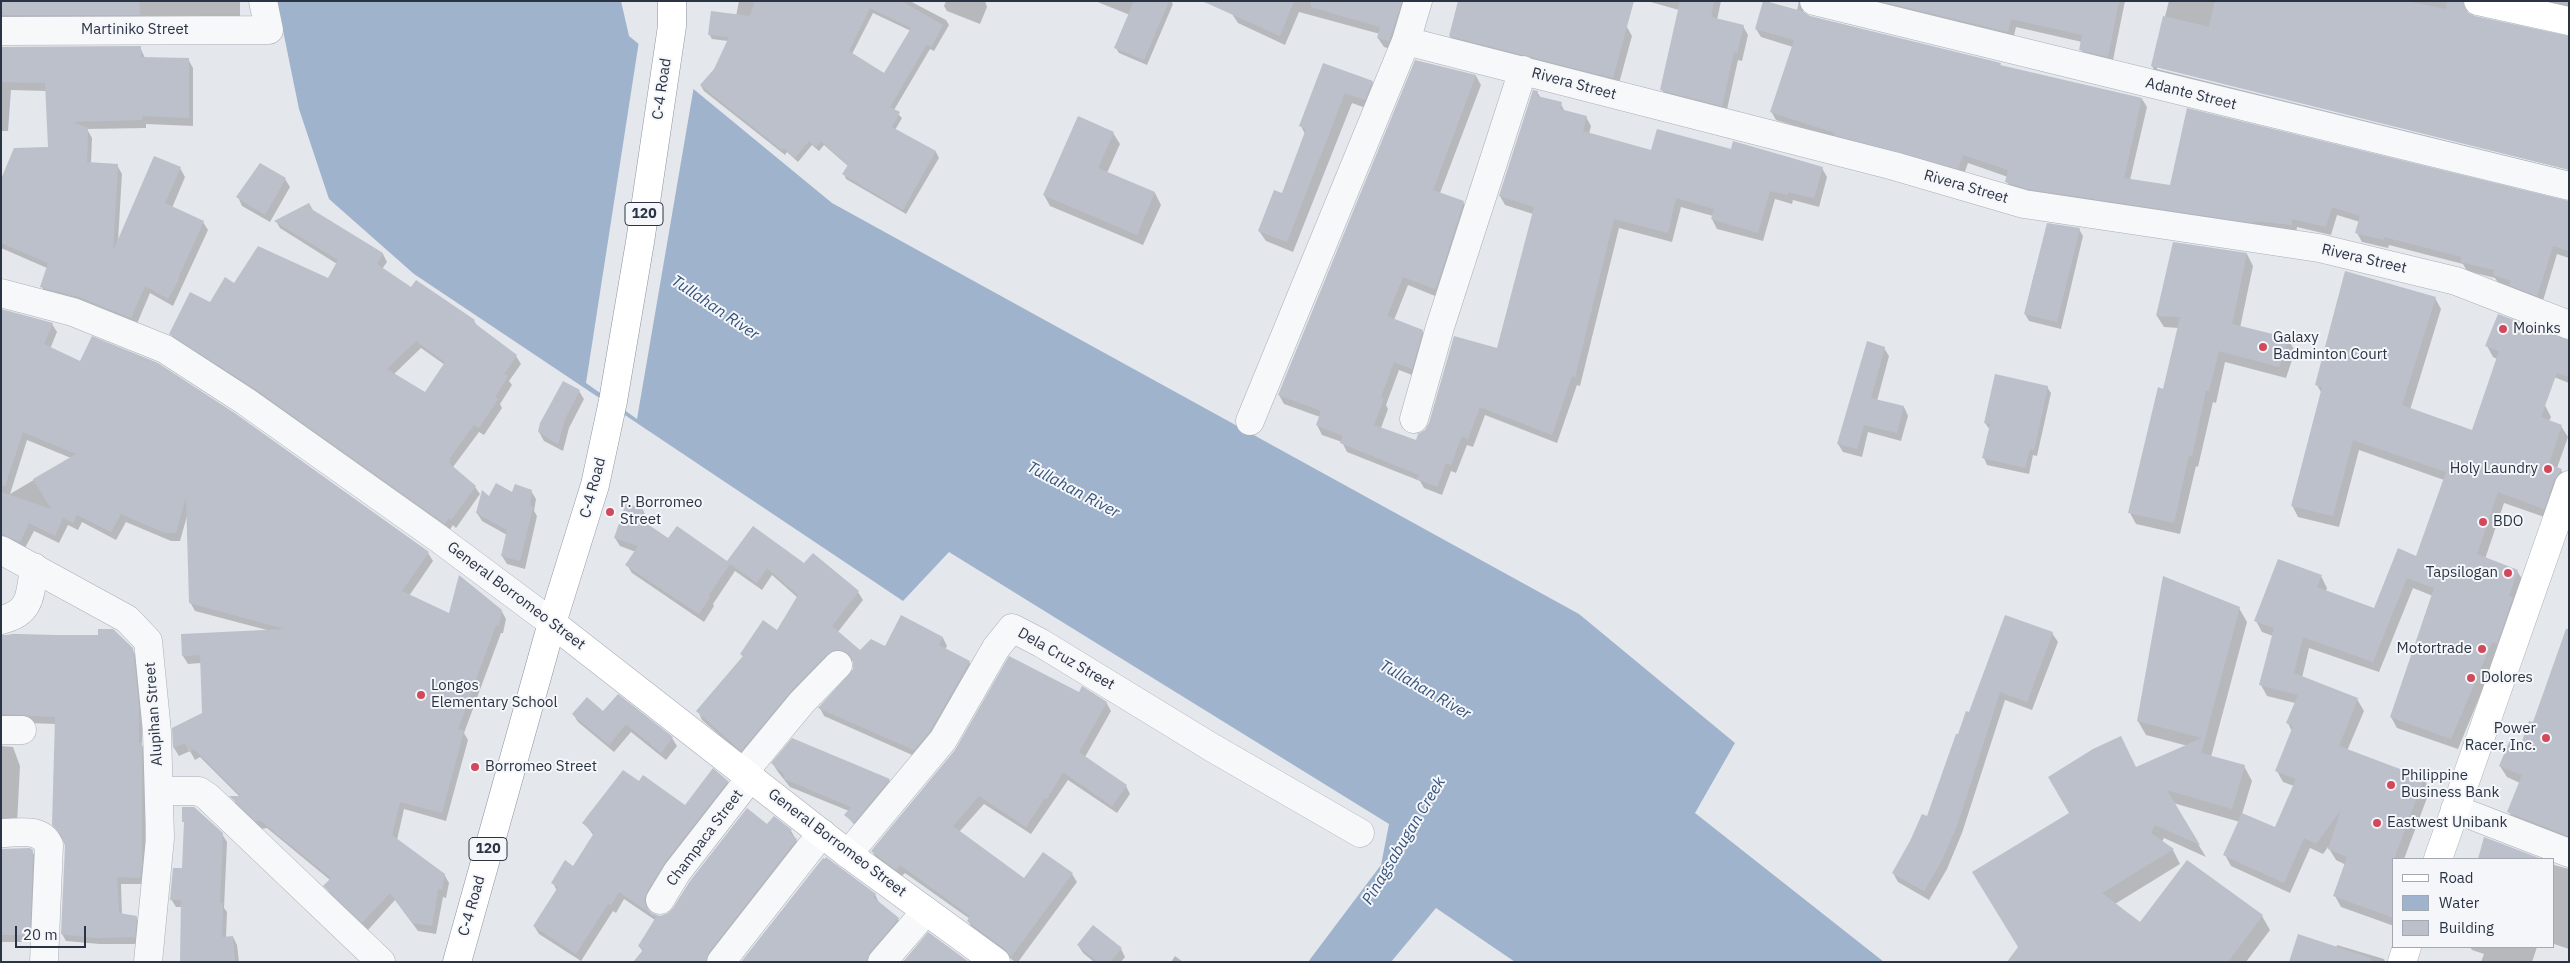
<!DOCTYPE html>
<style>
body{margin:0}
#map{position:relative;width:2570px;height:963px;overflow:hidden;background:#e4e7ec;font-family:"IBM Plex Sans",sans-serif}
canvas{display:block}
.frame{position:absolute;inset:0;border:2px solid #2b3445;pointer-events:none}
.legend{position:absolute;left:2392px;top:858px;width:162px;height:90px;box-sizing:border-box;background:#f4f6f9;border:1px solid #a4a8b1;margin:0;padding:6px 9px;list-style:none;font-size:15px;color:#2b3445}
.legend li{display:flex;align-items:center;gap:10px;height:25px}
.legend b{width:25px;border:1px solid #a4a8b1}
.scale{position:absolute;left:15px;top:926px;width:71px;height:22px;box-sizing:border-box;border:2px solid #2b3445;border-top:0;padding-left:6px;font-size:15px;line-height:18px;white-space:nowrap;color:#2b3445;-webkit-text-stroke:4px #f4f6f9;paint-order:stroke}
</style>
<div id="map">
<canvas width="2570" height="963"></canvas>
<div class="frame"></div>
<ul class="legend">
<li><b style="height:6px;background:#fff"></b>Road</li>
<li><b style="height:14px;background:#9fb4cc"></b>Water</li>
<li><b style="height:14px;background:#bbc0ca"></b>Building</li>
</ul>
<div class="scale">20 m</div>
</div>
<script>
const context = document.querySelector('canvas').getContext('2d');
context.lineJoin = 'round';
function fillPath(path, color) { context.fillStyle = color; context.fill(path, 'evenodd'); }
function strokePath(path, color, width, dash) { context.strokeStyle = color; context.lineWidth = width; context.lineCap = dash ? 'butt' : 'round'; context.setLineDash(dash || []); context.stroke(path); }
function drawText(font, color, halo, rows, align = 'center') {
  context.font = font + ' "IBM Plex Sans",sans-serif'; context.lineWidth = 4; context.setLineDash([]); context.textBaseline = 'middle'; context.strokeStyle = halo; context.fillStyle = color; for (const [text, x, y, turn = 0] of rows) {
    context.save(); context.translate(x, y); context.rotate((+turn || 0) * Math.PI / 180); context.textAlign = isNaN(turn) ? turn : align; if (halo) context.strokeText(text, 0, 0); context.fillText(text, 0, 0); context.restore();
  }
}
const water = new Path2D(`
 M277,1H621L629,36L832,203L1579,614L1735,743L1695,813L1884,962H1515L1436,908L1391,962H1308L1381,865L1389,824L949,552L903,601L414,274L329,199L299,109Z`);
const pier = new Path2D(`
 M639,41L694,86L637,419L586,383Z`);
const shadow = new Path2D(`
 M1,1H240V21L1,25Z
 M739,1H910L946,20L949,25L934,51L930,49L894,110L902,118L895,130L936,152L939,158L906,214L846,179L844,174L848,166L824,145L819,151L812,145L798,162L787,152L785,155L704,91L701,86L715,70L728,41L712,39L709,34L736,16ZM873,13L911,31L885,75L852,54Z
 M946,1H985L987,7L980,24L947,11L944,6Z
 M1095,1H1171L1173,4L1147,65L1119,53L1116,48L1130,15Z
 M1238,1H1411L1394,50L1384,47L1378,38L1380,34L1299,12L1285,45L1238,23L1232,14Z
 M1647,1H1721L1717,20L1743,26L1748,35L1742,61L1738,60L1726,114L1667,98L1662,90L1679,10Z
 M1765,1L1797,10L1799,1H1806L1803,13L1810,17L2000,64L2002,67L2142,99L2147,107L2130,180L2171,187L2569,202V258L2557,254L2542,304L2516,293L2512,288L2499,284L2495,278L2467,271L2463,264L2389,245L2388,248L2362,242L2357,233L2360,222L2337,215L2331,235L2297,227L2296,233L2012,191L2007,182L2008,177L1968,163L1963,177L1839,140L1776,120L1771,111L1793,47L1761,37L1756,29Z
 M1853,1H2125L2112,65L2086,58L2081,50L2082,42L2016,27L2013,40Z
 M2169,1H2470L2467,14L2474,17L2157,66V69L2569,171V177L2157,75L2152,66Z
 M2520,1H2569V12Z
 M1627,27L1632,36L1618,87L1455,45L1450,36Z
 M140,47L145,58L188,59L193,68V126L146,124V128L87,129L92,138L91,164L117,165L122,174L118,241L180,168L185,177L172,208L203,222L208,230L173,306L150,293L136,326L46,295L42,287L47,268L1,248V182L49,149L47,91L11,90L8,131H1V48Z
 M1416,61L1476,76L1481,85L1440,193L1463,202L1469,212L1440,298L1408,285L1394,320L1422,331L1427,340L1417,377L1399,370L1386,405L1388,409L1381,428L1417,442L1497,350L1533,214L1505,205L1500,196L1537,92L1541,98L1561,104L1565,112L1586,117L1591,126L1589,134L1652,151L1731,150L1822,168L1827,177L1819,207L1793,200L1792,204L1775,199L1763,241L1717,229L1712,219L1713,216L1681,207L1672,242L1619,228L1580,386L1577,385L1557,443L1485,415L1473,447L1467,445L1456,473L1451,471L1442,495L1424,488L1420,481L1347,452L1342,442L1322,435L1317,425L1320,417L1284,404L1279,395Z
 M1324,64L1372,82L1378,92L1371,110L1352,103L1293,252L1266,241L1259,231L1283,195L1305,134L1301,126Z
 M1113,133L1120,144L1107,173L1155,193L1161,205L1143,245L1050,206L1044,195Z
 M285,179L290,187L270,222L242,206L238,197Z
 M313,212L383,254L387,262L382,269L411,289L474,321L478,327L516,356L521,364L509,381L512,385L500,404L502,408L484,435L479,432L453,467L475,487L480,494L456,528L453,525L449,531L175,342L171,334L234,285L329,280L337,264L280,228L276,221ZM421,348L445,365L426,394L393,375Z
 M2079,229L2083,236L2061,329L2029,321L2025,314L2034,274H2036Z
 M2247,254L2253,266L2240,328L2288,339L2295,351L2286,378L2225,362L2216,403L2213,402L2198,467L2196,466L2180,534L2136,524L2130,513L2164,390L2179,328L2164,327L2157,316Z
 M2435,298L2441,309L2410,410L2473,432L2497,359L2493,357L2487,346L2499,316L2551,417L2549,421L2561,426L2568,437L2557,468L2561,470L2568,481L2550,519L2504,503L2485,559L2517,571L2524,582L2498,652L2458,749L2397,728L2391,717L2433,596L2413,588L2379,672L2309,648L2302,678L2357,699L2364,711L2347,751L2424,779L2430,790L2404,859H2394V926L2341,907L2335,896L2346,865L2336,860L2328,847L2323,854L2310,848L2290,893L2231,866L2225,855L2240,822L2173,803L2206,857L2164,838L2162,842L2173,850L2180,864L2115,904L2141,923L2262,916L2270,930L2246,962H2011L2019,948L2071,813L2136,768L2188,746L2146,735L2138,721L2239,608L2247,622L2211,757L2244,766L2252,781L2242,814L2275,828L2294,786L2283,782L2277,771L2292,732L2288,723L2295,703L2267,696L2261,685L2273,636L2262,632L2256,621L2321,576L2327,588L2326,591L2375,609L2417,557L2444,480L2359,450L2339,527L2298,517L2292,505L2322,394L2317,385Z
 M1,311L52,324L57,332L50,349L428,553L433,561L409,596L449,615L501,610L506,619L503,633H501L464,733L468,740L446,821L404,809L397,840L444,874L449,883L446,898L443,897L436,934L418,931L395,900L368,930L330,894L325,886L330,880L267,828L261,829L236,804L232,797H240L200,757L195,760L190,751L179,756L174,748V729L203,713L201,663L188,664L183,656L267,630L195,611L190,602L187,516L180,541H171L126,522L116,540L82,522L78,530L68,525L59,543L34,531L24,550L1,544ZM27,440L71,458L10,494Z
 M2569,341V383L2554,377Z
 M1884,348L1889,356L1877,401L1904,407L1908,416L1901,441L1868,432L1862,457L1843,452L1838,444Z
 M2047,387L2051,393L2037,456L2033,455L2029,474L1987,465L1984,458L1990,430L1985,423Z
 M579,391L584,399L569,428L563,451L544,441L539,432Z
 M531,491L536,499L534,511L537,516L525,569L507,564L502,556L507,535L482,521L477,513L490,498Z
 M626,505L643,510L647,519L645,524L668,540L728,562L804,565L858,592L863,600L837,633L860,652L885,648L902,617L943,638L947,646L945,650L969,662L974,670L919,758L824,716L820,708L854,670V662L847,658L746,758L702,720L698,711L743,657L741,654L777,632L798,598L772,575L762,590L735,571L713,604L714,606L704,622L632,573L627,565L636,552L620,546L615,538Z
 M2052,633L2058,642L2032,710L2005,700L1962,833L1947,869L1929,900L1898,882L1893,873L1927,818L1970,714Z
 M13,634L99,636L132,649L136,656L142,716V745L145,750V872L144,884H121L122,915L136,917L140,924L138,944H99L66,941L62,934L66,846L54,825L56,724L1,722V636Z
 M2569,666V844L2515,823L2509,812L2520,783L2507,777L2500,766L2522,746Z
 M1080,693L1106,702L1111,711L1085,757L1126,786L1130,794L1117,813L1068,780L1031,834L984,804L959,832L1024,879L1072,874L1077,882L1018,962H1015L973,929L968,921L970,919L905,873L901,877L877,859L872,851L956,751Z
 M604,713L672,738L677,746L666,760L631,732L614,752L578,722L573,714Z
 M793,740L889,780L894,788L859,830L846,815L849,811L790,787L778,772L773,764Z
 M1,746L13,747L20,766L17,824L1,826Z
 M727,781L732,790L651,900L648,909L651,914L660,917L669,915L767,826L791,831L801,848L712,962H635L643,952L639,946L655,920L624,899L616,913L613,911L581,961L539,934L534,926L557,891L553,883L574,868L594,836L584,823L639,782L686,807Z
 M183,808L222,834L227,842L224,908L227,912L226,938L233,937L237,945L239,962H181L182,907H176L171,899L183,869L185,825Z
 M2485,839L2538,859H2478Z
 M1,849L32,851L36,858L33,942H1Z
 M2554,865L2569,869V949L2554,944Z
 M875,894L879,903L898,919L903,927L875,962H743Z
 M1078,945L1121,949L1125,957L1121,962H1094L1083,953Z
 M2337,945L2384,959L2385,962H2290L2336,948Z
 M2470,947H2537L2532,962H2481L2484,954L2472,950Z
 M1175,956L1183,962H1171Z`);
const building = new Path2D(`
 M1,1H139L140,15H1Z
 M755,1H901L943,25L931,47L927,44L890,107L900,112L892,127L936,151L903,210L842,174L848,165L821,141L816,147L809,141L795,158L784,148L782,150L700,85L714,69L729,37L708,35L711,11L750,16ZM870,8L911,28L884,73L849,51Z
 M1134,1H1169L1144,60L1114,48Z
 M1202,1H1294L1280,36Z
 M1311,1H1402L1389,41L1377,38L1380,27L1311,7Z
 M1458,1H1634L1613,78L1449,36Z
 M1680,1H1714L1711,17L1744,25L1737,53L1734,52L1722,106L1660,90Z
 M1763,1L1802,11L1810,16L2001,63L2000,65L2142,98L2124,178L2170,185L2187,108L2569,201V251L2553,246L2537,296L2509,285L2511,281L2493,275L2494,270L2460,262L2462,257L2384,237L2383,240L2355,233L2360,216L2332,207L2326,227L2292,219V225L2255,221L2254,223L2027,189L2005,182L2008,170L1963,155L1958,169L1834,135L1835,133L1770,112L1794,40L1755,29Z
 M1881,1H2119L2108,57L2079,50L2082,35L2011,19L2008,32Z
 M2215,1H2406L2446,9L2447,1H2463L2467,12L2475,16L2569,36V170L2151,66L2163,16L2209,27Z
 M141,46V57L189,58V118L142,116V120L72,122L88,128L87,162L118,164L113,251L154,156L181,167L165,203L204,221L178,278L179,279L168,299L145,286L131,318L79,297L40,287L48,263L1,243V179L14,148L48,147L45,83L1,82V47Z
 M1415,60L1476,75L1433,190L1464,201L1439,279L1435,289L1403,277L1387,316L1423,330L1412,369L1394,362L1381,397L1384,399L1374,425L1416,440L1418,434L1425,430L1429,423L1454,336L1497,348L1534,207L1499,196L1533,90L1538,91L1537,96L1562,102L1560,109L1587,116L1583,131L1651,150L1657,129L1731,149L1733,141L1823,167L1814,198L1788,192L1787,195L1770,191L1758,233L1711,219L1714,209L1676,198L1668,233L1614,219L1575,377L1572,376L1552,435L1480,407L1468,439L1462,436L1451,465L1446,463L1437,487L1417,479L1419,475L1340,443L1343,436L1316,425L1321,411L1278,395Z
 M1323,63L1373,81L1365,100L1345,93L1287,242L1258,231L1274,190L1282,193L1306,129L1299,126Z
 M1078,116L1114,132L1098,168L1155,192L1137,235L1043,195Z
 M260,163L286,178L265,215L236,197Z
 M309,203L313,210L383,253L377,264L411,287L416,280L475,320L473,322L517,355L504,374L508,376L495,397L498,399L479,428L474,425L449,459L451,461L449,463L476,486L451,520L448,518L445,524L254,388L169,334L190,292L210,302L225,277L234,283L258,246L328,278L338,260L274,221ZM416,341L445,362L425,392L387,369Z
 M2047,223L2080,228L2057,322L2024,314Z
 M2173,242L2247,253L2232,324L2289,338L2279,367L2219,351L2209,391H2206L2192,456L2189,455L2174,523L2128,513L2158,387L2163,389L2180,317L2156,316Z
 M2345,271L2436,297L2402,405L2472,430L2499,351L2485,346L2498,314L2569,340V377L2557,373L2541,417L2562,425L2549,464L2562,469L2554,480L2544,509L2498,492L2477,554L2518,570L2509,596L2513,597L2497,644L2492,642L2451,739L2390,717L2434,588L2407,578L2373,662L2303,637L2294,673L2358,698L2339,746L2424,778L2394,859V918L2333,896L2347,857L2328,849L2341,810L2316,844L2304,838L2284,883L2223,855L2242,813L2275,827L2296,779L2275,771L2293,726L2286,723L2298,695L2259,685L2274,628L2254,621L2278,559L2322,575L2317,587L2374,608L2398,548L2416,556L2446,472L2353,440L2333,516L2291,506L2322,387L2315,385Z
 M1,309L53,323L44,344L80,361L92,336L158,363L236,414L429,552L402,591L449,613L459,575L502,610L499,626L496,625L458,729L464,731L442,813L400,802L392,835L445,874L442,890L438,889L432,926L412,923L390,893L362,923L323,886L331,878L261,821H255L229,796H241L194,749L189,752L185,743L173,748L172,728L202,713L200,655L182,656L181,634L285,629L189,603L186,497L176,533H165L121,514L111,532L77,515L73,523L63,518L55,536L29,523L20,542L1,534V492L51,509L33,479L76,454L23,432L5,486H1Z
 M1867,341L1885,347L1871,398L1904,406L1897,433L1864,425L1857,449L1837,444Z
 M1995,374L2048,386L2034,450L2030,449L2025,468L1982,458L1990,424L1984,423Z
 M563,381L580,390L565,419L558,444L538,432L540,423Z
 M496,483L512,492L515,484L532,490L530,506L533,507L520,561L501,556L507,530L476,513L482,490L489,496Z
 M626,503L643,509L640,519L668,538L677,526L727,561L753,526L804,563L813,553L859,591L832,626L860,650L871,639L885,646L901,615L943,637L939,645L970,661L930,731L914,750L818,708L853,669V661L849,654L842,650H834L827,654L791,691L741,751L696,711L743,656L740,654L763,620L777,630L798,595L767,568L757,583L730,564L708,596L710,597L699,614L625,565L638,546L614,538Z
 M2163,576L2240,607L2201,753L2245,765L2232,809L2167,790L2200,845L2155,825L2151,833L2174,849L2102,893L2140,922L2187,860L2263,915L2228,962H2007L2018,947L1972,872L2069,813L2048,777L2093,749L2121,736L2136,767L2202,738L2137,721Z
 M2005,615L2053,632L2027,702L2000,692L1958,823L1942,860L1924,891L1892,873L1910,841L1922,814L1927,816L1956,734H1958L1966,711L1969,712Z
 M98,629H113L133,648L139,708V744L142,742V864L140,878L117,877L119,913L137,916L135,937L95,938L61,934L65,846L62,836L52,825L55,717L1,714V635H98Z
 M2566,629H2569V836L2507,812L2522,775L2499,766L2510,740L2521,744L2529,721L2533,722Z
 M1009,656L1079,692L1082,686L1107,702L1079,752L1127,785L1112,806L1063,772L1047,799L1045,798L1026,827L979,796L953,826L1024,878L1043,852L1073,873L1011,957L1005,949L967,921L970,916L900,865L896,870L871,851L955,750Z
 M618,694L673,737L661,753L626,724L609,745L572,714L587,697L603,711Z
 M792,738L890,779L854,823L844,815L851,807L784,779L785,775L771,763Z
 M713,768L728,781L665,862L647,892L644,900L647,908L652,913L660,916L668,913L673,908L690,881L747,808L767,824L774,816L792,830L789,833L797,839L709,952L706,962H633L643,950L638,946L656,917L619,892L611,905L608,904L576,954L533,926L558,887L551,883L565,860L573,866L594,833L582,823L623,770L639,781L643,775L685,805Z
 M182,807H194L223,833L220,903H223L222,937L233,936L235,962H180L181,900H170L173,868H182L184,822H182Z
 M2484,837L2542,859H2478Z
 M30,848L33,850L30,935H1V849Z
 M826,857L876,894L873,897L899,918L870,952L867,962H741L823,858L825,859Z
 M1093,925L1122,948L1110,962H1098L1077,945Z
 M928,932L969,962H903Z
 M2298,934L2371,958L2370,962H2289Z`);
const street = new Path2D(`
 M1814,1L2569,186
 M1,31L269,30L263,1
 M1406,41L1894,166L2024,204L2319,248L2456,281L2569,325
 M1,293L73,312L165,349L245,401L438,538L552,623
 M1414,419L1440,327L1523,70
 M1250,421L1406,41L1418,1
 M1,550L127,619L148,641L157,732L160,838L148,962
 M1,620C32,613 30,594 34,567
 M1,730H22
 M744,772L802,702L838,665
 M159,791H199L208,797L381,962
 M2455,809L2569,853
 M1,833C19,833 40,827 49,845L44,962
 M848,854L943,740L996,648L1012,628L1041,643L1211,747L1360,833
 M660,900L677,872L751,777
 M721,962L822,833
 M882,962L926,911`);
const secondary = new Path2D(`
 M2478,1L2569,21
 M552,623L848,854L996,962
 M2438,859L2569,485
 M2402,962L2407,947`);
const highway = new Path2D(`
 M457,962L552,623L595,485L613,401L640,242L672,26V1`);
const markers = [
 [2503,329,5,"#d1495b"],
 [2263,347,5,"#d1495b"],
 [2548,469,5,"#d1495b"],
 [610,512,5,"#d1495b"],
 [2483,522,5,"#d1495b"],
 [2508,573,5,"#d1495b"],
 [2482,649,5,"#d1495b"],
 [2471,678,5,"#d1495b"],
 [421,695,5,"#d1495b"],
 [2546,738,5,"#d1495b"],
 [475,767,5,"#d1495b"],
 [2391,785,5,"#d1495b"],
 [2377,823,5,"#d1495b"]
];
const shields = [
 [644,214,38],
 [488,849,38]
];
const shieldNames = [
 ["120",644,214],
 ["120",488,849]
];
const streetNames = [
 ["Martiniko Street",135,30],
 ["Rivera Street",1574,84,15],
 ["C-4 Road",662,89,-82],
 ["Adante Street",2191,94,14],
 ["Rivera Street",1966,187,16],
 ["Rivera Street",2364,259,13],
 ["C-4 Road",593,488,-75],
 ["General Borromeo Street",516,596,37],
 ["Dela Cruz Street",1066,659,30],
 ["Alupihan Street",154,714,-94],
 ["Champaca Street",705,838,-53],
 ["General Borromeo Street",837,843,37],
 ["C-4 Road",472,906,-74]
];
const poiNames = [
 ["Moinks",2513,329],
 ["Galaxy",2273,338],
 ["Badminton Court",2273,355],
 ["Holy Laundry",2538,469,"right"],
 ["P. Borromeo",620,503],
 ["Street",620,520],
 ["BDO",2493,522],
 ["Tapsilogan",2498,573,"right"],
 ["Motortrade",2472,649,"right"],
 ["Dolores",2481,678],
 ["Longos",431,686],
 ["Elementary School",431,703],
 ["Power",2536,729,"right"],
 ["Racer, Inc.",2536,746,"right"],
 ["Borromeo Street",485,767],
 ["Philippine",2401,776],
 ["Business Bank",2401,793],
 ["Eastwest Unibank",2387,823]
];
const waterNames = [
 ["Tullahan River",715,308,34],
 ["Tullahan River",1073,490,28],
 ["Tullahan River",1425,690,30],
 ["Pinagsabugan Creek",1404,841,-59]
];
fillPath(water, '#9fb4cc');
fillPath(pier, '#e4e7ec');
fillPath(shadow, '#0003');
fillPath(building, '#bbc0ca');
strokePath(street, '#a9aeb7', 29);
strokePath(secondary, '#a9aeb7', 29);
strokePath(highway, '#8b94a3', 29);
strokePath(street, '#f7f8fa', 28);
strokePath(secondary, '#fff', 28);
strokePath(highway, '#fff', 28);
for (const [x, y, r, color] of markers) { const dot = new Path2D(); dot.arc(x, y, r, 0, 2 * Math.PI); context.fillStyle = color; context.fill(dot); strokePath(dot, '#f4f6f9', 2); }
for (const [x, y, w] of shields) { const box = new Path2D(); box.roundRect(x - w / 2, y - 11.5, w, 23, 4); context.fillStyle = '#f4f6f9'; context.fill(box); strokePath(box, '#2b3445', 1); }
drawText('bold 14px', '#2b3445', null, shieldNames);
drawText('15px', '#2b3445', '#f4f6f9', streetNames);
drawText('15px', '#2b3445', '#f4f6f9', poiNames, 'left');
drawText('italic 16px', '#34527a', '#f4f6f9', waterNames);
</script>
